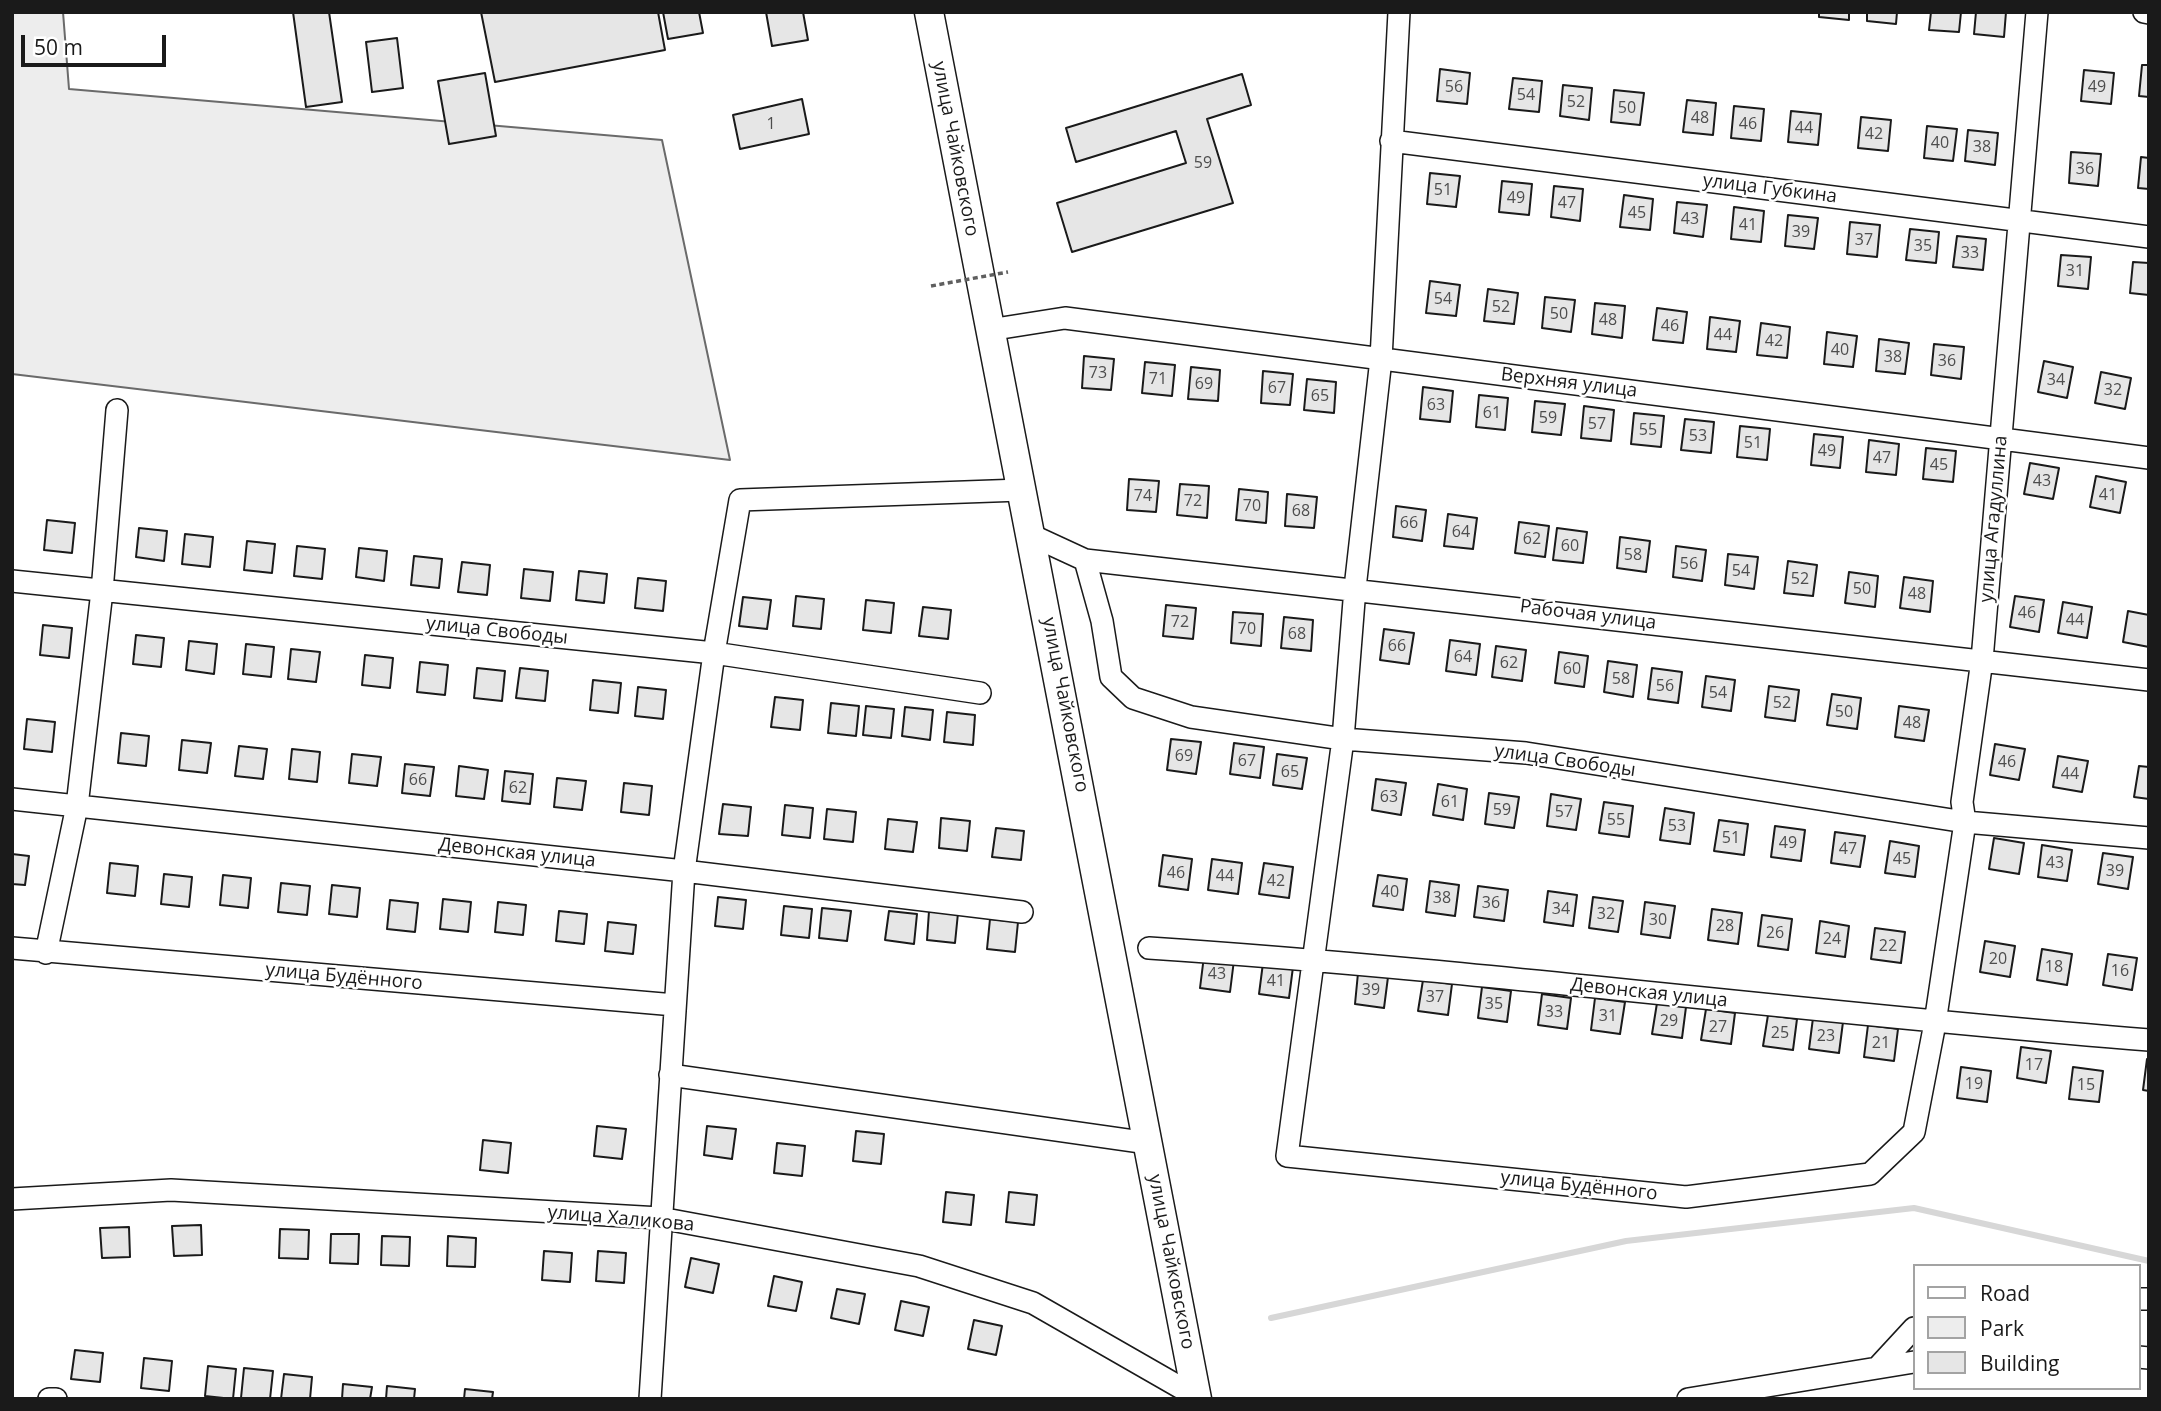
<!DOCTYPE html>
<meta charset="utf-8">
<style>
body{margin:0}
#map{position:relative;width:2161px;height:1411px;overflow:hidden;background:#fff;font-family:"Open Sans",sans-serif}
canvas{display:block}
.frame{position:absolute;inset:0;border:14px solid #1a1a1a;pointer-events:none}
.legend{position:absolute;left:1913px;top:1264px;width:228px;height:126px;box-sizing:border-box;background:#fff;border:2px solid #a3a3a3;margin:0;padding:9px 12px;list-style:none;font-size:21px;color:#1a1a1a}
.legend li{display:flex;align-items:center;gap:14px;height:35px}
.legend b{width:35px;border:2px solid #a3a3a3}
.scale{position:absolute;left:21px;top:35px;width:145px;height:32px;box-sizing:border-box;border:4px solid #1a1a1a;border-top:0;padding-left:9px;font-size:21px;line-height:24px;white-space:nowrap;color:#1a1a1a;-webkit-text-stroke:5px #fff;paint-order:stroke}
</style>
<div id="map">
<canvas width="2161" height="1411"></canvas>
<div class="frame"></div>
<ul class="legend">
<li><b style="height:9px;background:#fff"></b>Road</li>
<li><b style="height:19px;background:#ededed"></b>Park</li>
<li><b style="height:19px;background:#e6e6e6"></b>Building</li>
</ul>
<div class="scale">50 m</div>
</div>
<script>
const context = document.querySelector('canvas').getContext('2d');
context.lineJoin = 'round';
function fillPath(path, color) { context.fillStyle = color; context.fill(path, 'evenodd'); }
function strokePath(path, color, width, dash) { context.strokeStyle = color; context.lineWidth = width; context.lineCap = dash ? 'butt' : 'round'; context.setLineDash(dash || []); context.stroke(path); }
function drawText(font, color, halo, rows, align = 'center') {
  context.font = font + ' "Open Sans",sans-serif'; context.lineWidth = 5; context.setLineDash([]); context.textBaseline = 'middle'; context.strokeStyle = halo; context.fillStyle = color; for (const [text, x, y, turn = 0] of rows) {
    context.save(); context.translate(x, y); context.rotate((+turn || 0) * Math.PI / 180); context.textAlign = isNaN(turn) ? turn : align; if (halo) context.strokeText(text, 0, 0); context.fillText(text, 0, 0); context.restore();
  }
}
const green = new Path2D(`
 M12,12H63L69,89L662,140L730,460L12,374Z`);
const stream = new Path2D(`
 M1271,1318L1626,1241L1914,1208L2149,1261`);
const building = new Path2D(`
 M293,12H329L342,102L306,107Z
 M481,12H658L665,50L495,82Z
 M663,12H699L703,33L668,39Z
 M766,12H803L808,40L772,46Z
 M1819,12H1849V20L1819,17Z
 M1867,12H1897L1896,24L1867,21Z
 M1931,12H1961L1959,32L1929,30Z
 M1976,12H2006L2004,37L1974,34Z
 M397,38L403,88L372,92L366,42Z
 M2142,65H2149V97L2139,96Z
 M1440,69L1470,73L1467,104L1437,101Z
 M2084,70L2114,73L2111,104L2081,101Z
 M485,73L496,136L449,144L438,81Z
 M1242,74L1251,105L1207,119L1233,203L1072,252L1057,203L1186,163L1176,131L1076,162L1066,128Z
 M1513,78L1542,81L1539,112L1509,109Z
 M1563,85L1592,88L1589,120L1560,116Z
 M1614,90L1644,93L1640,125L1611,122Z
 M802,99L809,134L740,149L733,115Z
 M1687,100L1716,103L1713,135L1683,132Z
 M1734,106L1764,109L1761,141L1731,138Z
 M1791,111L1821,114L1818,145L1788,142Z
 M1861,117L1891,120L1888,151L1858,148Z
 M1927,126L1957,129L1953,161L1924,158Z
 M1968,130L1998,133L1995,165L1965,161Z
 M2071,152L2101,154L2098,186L2069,183Z
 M2141,157L2149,158V189L2138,188Z
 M1430,173L1460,176L1456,207L1427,204Z
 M1502,181L1532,184L1529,215L1499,212Z
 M1554,186L1583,189L1580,221L1551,217Z
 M1624,195L1653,199L1650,230L1620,227Z
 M1677,202L1707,205L1703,237L1674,233Z
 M1734,207L1764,211L1761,242L1731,239Z
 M1788,215L1818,218L1814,249L1785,246Z
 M1850,222L1880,225L1877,257L1847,254Z
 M1910,229L1939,232L1936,263L1906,260Z
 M1957,236L1986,239L1983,270L1953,267Z
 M2061,255L2091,257L2088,289L2058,286Z
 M2133,262L2149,263V295L2130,293Z
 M1430,281L1460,285L1456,316L1426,313Z
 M1488,289L1518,293L1514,324L1484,321Z
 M1545,297L1575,300L1571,332L1542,328Z
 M1595,303L1625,306L1622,338L1592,334Z
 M1657,308L1687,312L1683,343L1653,340Z
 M1710,317L1740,321L1736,352L1707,349Z
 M1761,323L1790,327L1787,358L1757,355Z
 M1827,332L1857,336L1853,367L1824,364Z
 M1879,339L1909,343L1905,374L1876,371Z
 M1934,344L1964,347L1961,379L1931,375Z
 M1084,356L1114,359L1111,390L1082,388Z
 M2044,361L2073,367L2067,398L2038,392Z
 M1145,362L1175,365L1172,396L1142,393Z
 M1191,367L1220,370L1218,401L1188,399Z
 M1263,371L1293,374L1290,405L1261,403Z
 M2101,372L2131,378L2125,409L2095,403Z
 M1307,379L1336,382L1334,413L1304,410Z
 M1423,387L1453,391L1450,422L1420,419Z
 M1479,395L1508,398L1505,430L1476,427Z
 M1535,401L1565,404L1561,435L1532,432Z
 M1584,406L1614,410L1611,441L1581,438Z
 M1634,413L1664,416L1661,447L1631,444Z
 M1685,419L1714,422L1711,453L1681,450Z
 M1740,426L1770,429L1767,460L1737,457Z
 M1814,434L1843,437L1840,468L1811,465Z
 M1869,440L1899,444L1896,475L1866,472Z
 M1926,448L1956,451L1953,482L1923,479Z
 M2030,463L2059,468L2053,499L2024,494Z
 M2096,476L2126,482L2120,513L2090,507Z
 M1129,479L1159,481L1156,512L1127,510Z
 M1180,484L1209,486L1207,518L1177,515Z
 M1239,489L1268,492L1266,523L1236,520Z
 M1287,494L1317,497L1314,528L1285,526Z
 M1396,506L1426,510L1422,541L1393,537Z
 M1448,514L1477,518L1473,549L1444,546Z
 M47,520L75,523L72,553L44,550Z
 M1519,522L1549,526L1545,557L1515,553Z
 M139,528L167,531L164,561L136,557Z
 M1557,528L1587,532L1583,563L1553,560Z
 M185,534L213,537L210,567L182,564Z
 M1620,537L1650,541L1646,572L1617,568Z
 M247,541L275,544L272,573L244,570Z
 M297,546L325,549L322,579L294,576Z
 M1676,546L1706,550L1702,581L1673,577Z
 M359,548L387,551L384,581L356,577Z
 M1728,554L1758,557L1754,589L1725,585Z
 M414,556L442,559L439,588L411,585Z
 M1788,561L1817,565L1813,596L1784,593Z
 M462,562L490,565L487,595L458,592Z
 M524,569L553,572L550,601L521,598Z
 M579,571L607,574L604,603L576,600Z
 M1849,572L1878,576L1875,607L1845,603Z
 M1904,577L1933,581L1930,612L1900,608Z
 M638,578L666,581L663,611L635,608Z
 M796,596L824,599L821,629L793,626Z
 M2015,596L2044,600L2039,632L2010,627Z
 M743,597L771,600L767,629L739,626Z
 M866,600L894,603L891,633L863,630Z
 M2063,602L2092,607L2087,638L2058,633Z
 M1166,605L1196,608L1193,639L1163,636Z
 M923,607L951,610L948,639L919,636Z
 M2128,611L2149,615V647L2123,642Z
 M1233,612L1263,614L1261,646L1231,643Z
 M1284,617L1313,620L1311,651L1281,648Z
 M43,625L72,628L69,658L40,655Z
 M1384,629L1414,633L1409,664L1380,660Z
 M136,635L164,638L161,667L133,664Z
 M1450,640L1480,644L1476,675L1446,671Z
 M189,641L217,644L214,674L186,670Z
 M246,644L274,647L271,677L243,674Z
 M1496,646L1526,650L1522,681L1492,677Z
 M291,649L320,652L316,682L288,679Z
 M1559,652L1588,656L1584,687L1555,683Z
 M365,655L393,658L390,688L362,685Z
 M1608,661L1637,665L1633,697L1604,692Z
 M420,662L448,665L445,695L417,692Z
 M477,668L505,671L502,701L474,698Z
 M520,668L548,671L545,701L516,698Z
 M1652,668L1682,672L1678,703L1648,699Z
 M1706,676L1735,680L1731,711L1702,707Z
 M593,680L621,683L618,713L590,710Z
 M1769,686L1799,690L1795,721L1765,717Z
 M638,687L666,690L663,719L635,716Z
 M1832,694L1861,698L1857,729L1827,725Z
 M775,697L803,700L800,730L771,727Z
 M831,703L859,706L856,736L828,733Z
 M866,706L894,709L891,738L863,735Z
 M1899,706L1929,710L1924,741L1895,737Z
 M905,707L933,710L930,740L902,736Z
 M947,712L975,715L973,745L944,742Z
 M27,719L55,722L52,752L24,749Z
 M121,733L149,736L146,766L118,763Z
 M1171,739L1201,742L1196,774L1167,770Z
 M182,740L211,743L207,773L179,770Z
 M1234,743L1264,747L1260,778L1230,774Z
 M1995,744L2025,749L2019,780L1990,775Z
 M239,746L267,749L263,779L235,776Z
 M292,749L320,752L317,782L289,779Z
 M352,754L381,757L377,786L349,783Z
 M1277,754L1307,758L1302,789L1273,785Z
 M2058,756L2088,761L2082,792L2053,787Z
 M405,764L434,767L430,796L402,793Z
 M459,766L488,770L484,799L456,796Z
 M2139,766L2149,767V799L2134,797Z
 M505,771L533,774L530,804L502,801Z
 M557,778L586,781L582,810L554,807Z
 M1376,779L1406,783L1401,815L1372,810Z
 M624,783L652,786L649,815L621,812Z
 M1438,784L1467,789L1463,820L1433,815Z
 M1489,793L1519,797L1514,828L1485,824Z
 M1551,794L1581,799L1576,830L1547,826Z
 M1604,802L1633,806L1629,837L1599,833Z
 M723,804L751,807L748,836L719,834Z
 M785,805L813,808L810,838L782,835Z
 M1665,808L1694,813L1690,844L1660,840Z
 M827,809L856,812L853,842L824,839Z
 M941,818L970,821L967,851L939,848Z
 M888,819L917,822L913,852L885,849Z
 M1719,820L1748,824L1744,855L1714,851Z
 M1775,826L1805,830L1801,861L1771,857Z
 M996,828L1024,831L1021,860L992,857Z
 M1835,832L1865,836L1860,867L1831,863Z
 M1994,838L2024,843L2019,874L1989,869Z
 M1890,841L1919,846L1915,877L1885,873Z
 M2042,845L2072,850L2067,881L2038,877Z
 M2103,853L2133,857L2128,889L2098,884Z
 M12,854L29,856L25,885L12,884Z
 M1163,855L1192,859L1188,890L1159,886Z
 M1212,859L1242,863L1238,894L1208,890Z
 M110,863L138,866L135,896L107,893Z
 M1264,863L1293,867L1289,898L1259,894Z
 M164,874L192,877L189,907L161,904Z
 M223,875L251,878L248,908L220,905Z
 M1378,875L1407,879L1403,910L1373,906Z
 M1430,881L1459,885L1455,916L1426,912Z
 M281,883L310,886L307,915L278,912Z
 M332,885L360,888L357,917L329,914Z
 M1478,886L1508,890L1504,921L1474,917Z
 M1548,891L1577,895L1573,926L1544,922Z
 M718,897L746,900L743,929L715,926Z
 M1593,897L1623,901L1618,932L1589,928Z
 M443,899L471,902L468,932L440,929Z
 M390,900L418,903L415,932L387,929Z
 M498,902L526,905L523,935L495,932Z
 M1645,902L1675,906L1670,938L1641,934Z
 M784,906L812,909L809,938L781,935Z
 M822,908L851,911L847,941L819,938Z
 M1712,909L1742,913L1738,944L1708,940Z
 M559,911L587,914L584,944L556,941Z
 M889,911L917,914L914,944L885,940Z
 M929,911L958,913L955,943L927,940Z
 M1762,915L1792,919L1788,950L1758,946Z
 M990,919L1018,922L1015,952L987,949Z
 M1820,921L1849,926L1845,957L1816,953Z
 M608,922L636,925L633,954L605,951Z
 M1875,928L1905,932L1901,963L1871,959Z
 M1985,941L2015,946L2010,977L1980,972Z
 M2042,949L2072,954L2067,985L2037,980Z
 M2108,954L2137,958L2132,990L2103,985Z
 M1204,956L1234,960L1230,992L1200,988Z
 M1263,963L1293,967L1289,998L1259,994Z
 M1358,973L1388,977L1384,1008L1355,1004Z
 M1423,980L1452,984L1448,1015L1418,1011Z
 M1482,987L1511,991L1507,1022L1478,1018Z
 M1542,994L1571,998L1567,1029L1538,1025Z
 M1595,998L1625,1002L1620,1034L1591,1030Z
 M1657,1003L1686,1007L1682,1038L1652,1034Z
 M1706,1009L1735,1013L1731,1044L1701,1040Z
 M1768,1015L1797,1019L1793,1050L1763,1046Z
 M1813,1018L1843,1022L1839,1053L1809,1049Z
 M1868,1025L1898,1029L1894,1061L1864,1057Z
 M2021,1047L2051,1051L2046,1083L2017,1078Z
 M2147,1059H2149V1091L2143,1090Z
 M1961,1067L1991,1071L1987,1102L1957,1098Z
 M2073,1067L2103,1071L2099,1102L2069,1099Z
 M597,1126L626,1129L622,1159L594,1156Z
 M707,1126L736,1129L732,1159L704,1155Z
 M856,1131L884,1134L881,1164L853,1161Z
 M483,1140L511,1143L508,1173L480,1170Z
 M777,1143L805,1146L802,1176L774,1173Z
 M946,1192L974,1195L971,1225L943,1222Z
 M1009,1192L1037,1195L1034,1225L1006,1222Z
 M201,1225L202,1255L174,1256L172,1226Z
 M129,1227L130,1257L102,1258L100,1228Z
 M280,1229L309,1230L308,1259L279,1258Z
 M331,1234H359L358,1264L330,1263Z
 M382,1236L410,1237L409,1266L381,1265Z
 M448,1236L476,1238L475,1267L447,1266Z
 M544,1251L572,1253L570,1282L542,1280Z
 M598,1251L626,1253L624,1283L596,1281Z
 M691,1258L719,1264L713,1293L685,1287Z
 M774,1276L802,1282L796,1311L768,1306Z
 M837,1289L865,1294L859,1324L831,1318Z
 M901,1301L929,1307L923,1336L895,1330Z
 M974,1320L1002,1326L996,1355L968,1349Z
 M75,1350L103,1353L100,1382L71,1379Z
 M144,1358L172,1361L169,1391L141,1388Z
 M208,1366L236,1369L233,1399L205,1396Z
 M244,1368L273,1371L270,1399L241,1398Z
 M284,1374L312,1377L310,1399H281Z
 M343,1384L372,1387L370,1399H342Z
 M387,1386L415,1389L414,1399H386Z
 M465,1389L493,1392L492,1399H464Z`);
const minor = new Path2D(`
 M1399,12L1381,359L1355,588L1343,739L1287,1156L1686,1197L1870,1174L1914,1132L1935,1023L1965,822L1962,802L1982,660L2037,12
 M2144,12L2149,13
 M1391,141L2149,237
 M989,330L1065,318L2149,458
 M1033,536L1085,560L2149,680
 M1085,560L1102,621L1111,677L1133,698L1191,717L1343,739L1526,753L1965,822L2149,838
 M12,581L714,653L980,693
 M12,799L684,871L1022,912
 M12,948L675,1005
 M1149,948C1483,970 1815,1014 2149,1040
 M46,953L77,806L102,591L117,410
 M670,1075L1148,1143
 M12,1199L171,1190L660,1218L919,1266L1033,1303L1197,1397
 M2138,1299H2149
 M2138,1357L2149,1358
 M1878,1367L1914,1328
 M49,1399H56
 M650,1399L684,871L714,653L740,500L1021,490
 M1688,1399L1914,1362`);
const major = new Path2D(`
 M929,12L1197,1399`);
const pathBridge = new Path2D(`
 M931,286L1008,272`);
const numberNames = [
 ["56",1454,87],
 ["49",2097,87],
 ["54",1526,95],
 ["52",1576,102],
 ["50",1627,108],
 ["48",1700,118],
 ["1",771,124],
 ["46",1748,124],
 ["44",1804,128],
 ["42",1874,134],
 ["40",1940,143],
 ["38",1982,147],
 ["59",1203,163],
 ["36",2085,169],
 ["51",1443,190],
 ["49",1516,198],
 ["47",1567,203],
 ["45",1637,213],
 ["43",1690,219],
 ["41",1748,225],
 ["39",1801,232],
 ["37",1864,240],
 ["35",1923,246],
 ["33",1970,253],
 ["31",2075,271],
 ["54",1443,299],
 ["52",1501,307],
 ["50",1559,314],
 ["48",1608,320],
 ["46",1670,326],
 ["44",1723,335],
 ["42",1774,341],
 ["40",1840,350],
 ["38",1893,357],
 ["36",1947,361],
 ["73",1098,373],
 ["71",1158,379],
 ["34",2056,380],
 ["69",1204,384],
 ["67",1277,388],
 ["32",2113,390],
 ["65",1320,396],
 ["63",1436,405],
 ["61",1492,413],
 ["59",1548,418],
 ["57",1597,424],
 ["55",1648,430],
 ["53",1698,436],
 ["51",1753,443],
 ["49",1827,451],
 ["47",1882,458],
 ["45",1939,465],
 ["43",2042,481],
 ["41",2108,495],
 ["74",1143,496],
 ["72",1193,501],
 ["70",1252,506],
 ["68",1301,511],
 ["66",1409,523],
 ["64",1461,532],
 ["62",1532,539],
 ["60",1570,546],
 ["58",1633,555],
 ["56",1689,564],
 ["54",1741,571],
 ["52",1800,579],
 ["50",1862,589],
 ["48",1917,594],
 ["46",2027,613],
 ["44",2075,620],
 ["72",1180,622],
 ["70",1247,629],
 ["68",1297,634],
 ["66",1397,646],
 ["64",1463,657],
 ["62",1509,663],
 ["60",1572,669],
 ["58",1621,679],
 ["56",1665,686],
 ["54",1718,693],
 ["52",1782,703],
 ["50",1844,712],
 ["48",1912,723],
 ["69",1184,756],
 ["67",1247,761],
 ["46",2007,762],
 ["65",1290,772],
 ["44",2070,774],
 ["66",418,780],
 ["62",518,788],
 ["63",1389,797],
 ["61",1450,802],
 ["59",1502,810],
 ["57",1564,812],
 ["55",1616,820],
 ["53",1677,826],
 ["51",1731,838],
 ["49",1788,843],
 ["47",1848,849],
 ["45",1902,859],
 ["43",2055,863],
 ["39",2115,871],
 ["46",1176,873],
 ["44",1225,876],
 ["42",1276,881],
 ["40",1390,892],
 ["38",1442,898],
 ["36",1491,903],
 ["34",1561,909],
 ["32",1606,914],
 ["30",1658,920],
 ["28",1725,926],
 ["26",1775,933],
 ["24",1832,939],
 ["22",1888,946],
 ["20",1998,959],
 ["18",2054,967],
 ["16",2120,971],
 ["43",1217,974],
 ["41",1276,981],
 ["39",1371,990],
 ["37",1435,997],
 ["35",1494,1004],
 ["33",1554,1012],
 ["31",1608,1016],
 ["29",1669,1021],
 ["27",1718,1027],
 ["25",1780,1033],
 ["23",1826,1036],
 ["21",1881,1043],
 ["17",2034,1065],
 ["19",1974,1084],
 ["15",2086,1085]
];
const streetNames = [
 ["улица Чайковского",955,149,79],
 ["улица Губкина",1770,189,7],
 ["Верхняя улица",1569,383,7],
 ["улица Агадуллина",1994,519,-85],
 ["Рабочая улица",1588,615,7],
 ["улица Свободы",497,631,6],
 ["улица Чайковского",1065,705,79],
 ["улица Свободы",1565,761,8],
 ["Девонская улица",517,853,6],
 ["улица Будённого",344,977,5],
 ["Девонская улица",1649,993,6],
 ["улица Будённого",1579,1186,6],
 ["улица Халикова",621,1219,5],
 ["улица Чайковского",1171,1262,79]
];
fillPath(green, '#ededed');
strokePath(green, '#6a6a6a', 2);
strokePath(stream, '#d7d7d7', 6);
fillPath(building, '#e6e6e6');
strokePath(building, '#1a1a1a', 2);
strokePath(minor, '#1a1a1a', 24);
strokePath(major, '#1a1a1a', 31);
strokePath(minor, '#fff', 21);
strokePath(major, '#fff', 28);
strokePath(pathBridge, '#5f5f5f', 3.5, [5, 3.5]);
drawText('16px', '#4d4d4d', null, numberNames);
drawText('19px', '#1a1a1a', '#fff', streetNames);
</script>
